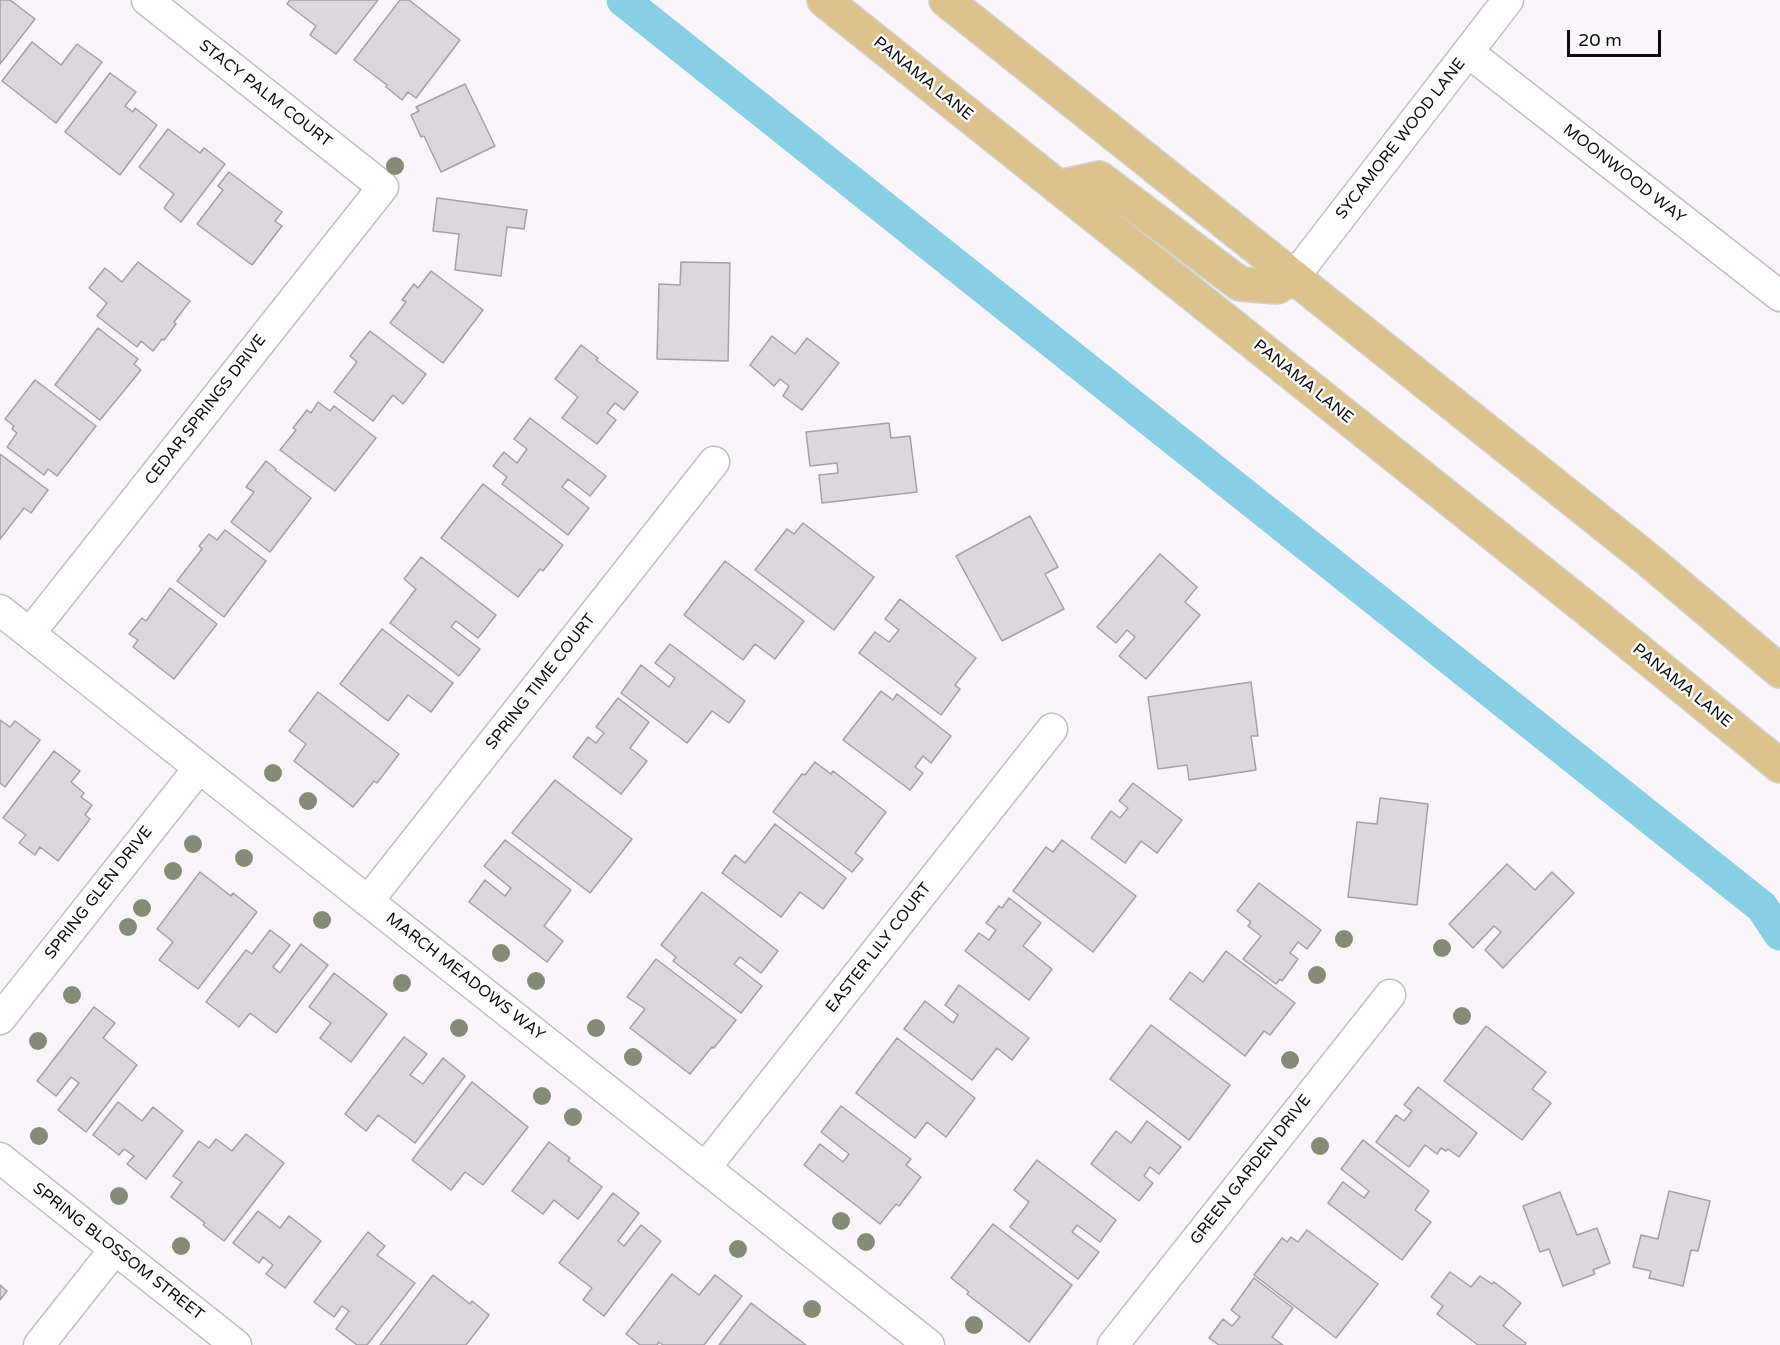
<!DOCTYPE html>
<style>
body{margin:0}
#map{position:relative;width:1780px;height:1345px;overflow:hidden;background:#faf5fa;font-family:"Varela Round",sans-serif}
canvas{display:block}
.scale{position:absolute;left:1567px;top:30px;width:94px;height:27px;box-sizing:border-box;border:3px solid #0c0b0c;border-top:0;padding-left:8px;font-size:18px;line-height:21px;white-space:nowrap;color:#0c0b0c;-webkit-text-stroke:4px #fff;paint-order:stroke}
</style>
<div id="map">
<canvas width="1780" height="1345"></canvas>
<div class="scale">20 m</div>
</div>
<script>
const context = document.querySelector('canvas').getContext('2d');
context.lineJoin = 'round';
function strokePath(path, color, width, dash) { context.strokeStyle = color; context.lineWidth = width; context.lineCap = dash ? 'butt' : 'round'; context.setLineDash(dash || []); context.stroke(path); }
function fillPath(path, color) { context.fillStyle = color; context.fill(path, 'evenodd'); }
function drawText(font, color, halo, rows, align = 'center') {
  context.font = font + ' "Varela Round",sans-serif'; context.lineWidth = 5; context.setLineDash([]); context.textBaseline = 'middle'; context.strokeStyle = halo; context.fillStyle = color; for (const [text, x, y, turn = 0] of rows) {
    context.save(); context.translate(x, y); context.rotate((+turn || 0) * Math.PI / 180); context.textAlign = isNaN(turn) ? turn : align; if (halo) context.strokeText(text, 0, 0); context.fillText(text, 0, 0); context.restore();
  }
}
const canal = new Path2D(`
 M623,0L1762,907L1780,934`);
const building = new Path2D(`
 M0,0H10L35,19L0,64Z
 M290,0H378L336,54L310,35L316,26L287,4Z
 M400,0H409L460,40L416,98L408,92L402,100L386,87L387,85L354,60Z
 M32,42L61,65L77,44L102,62L56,123L2,81Z
 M110,73L136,92L125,106L133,112L135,108L157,125L120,175L65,132Z
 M465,84L495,146L441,172L424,136L421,137L411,115L419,111L416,107Z
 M168,129L200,153L204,148L225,164L181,222L164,208L174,194L139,167Z
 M229,172L282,212L275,221L282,226L252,265L197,224L223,190L218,186Z
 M437,198L527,210L524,229L507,227L501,276L455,270L459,234L433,231Z
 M138,262L190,301L174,322L176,324L164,340L162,339L153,351L141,341L137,347L97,316L107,303L89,288L105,268L122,282Z
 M681,262L730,263L728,361L657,359L659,284L680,285Z
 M431,271L483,310L443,363L390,323L406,302L402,300L414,284L418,288Z
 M98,328L138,359L134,364L141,370L100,420L55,385Z
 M370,331L426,374L403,404L393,395L373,421L334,392L357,362L350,356Z
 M772,336L795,354L807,338L839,363L802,410L783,396L789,386L780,379L774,386L750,365Z
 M581,345L598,358L596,360L638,392L624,410L615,403L607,413L616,420L597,444L562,418L578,397L555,379Z
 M35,380L96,426L57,476L48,469L44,475L7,447L17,433L12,429L14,426L5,419Z
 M318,402L330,411L334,406L376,438L335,491L280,450L296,430L293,428L307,410L311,413Z
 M530,418L606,476L590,496L568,479L562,487L589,508L568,535L502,484L507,477L493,466L504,452L517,463L527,449L514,439Z
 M889,423L891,438L910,436L917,492L822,503L819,475L838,473L837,463L810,466L806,432Z
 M0,454L48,490L31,513L24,508L0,539Z
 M266,461L276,469L275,470L311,498L270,552L231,522L254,492L246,487Z
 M483,484L563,545L543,571L540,569L518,597L441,538Z
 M1030,516L1058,567L1045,574L1064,609L1002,641L956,556Z
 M803,523L874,577L834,630L755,570L787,529L794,534Z
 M225,530L266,561L224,617L177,581L202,549L199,546L209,534L217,540Z
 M1160,554L1197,587L1185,602L1200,615L1146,679L1119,656L1135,637L1127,630L1116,643L1097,627Z
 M421,557L496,615L478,638L456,621L451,627L480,649L459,676L390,623L416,589L404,579Z
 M725,561L804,621L775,659L755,644L743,660L684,615Z
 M170,588L217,624L174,679L133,647L138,640L129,634L142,618L146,621Z
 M900,599L976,658L955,685L960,689L941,715L859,653L875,632L889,642L899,630L885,619Z
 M382,629L453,683L431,712L408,695L388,721L340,684Z
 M670,644L745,701L729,723L712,711L687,743L621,693L641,665L669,687L675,678L655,663Z
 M1251,682L1258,736H1251L1256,770L1189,780L1187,765L1158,769L1148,697Z
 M881,691L893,700L897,694L951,736L931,763L923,756L915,767L923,773L910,790L843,740Z
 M318,692L399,754L377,783L374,781L353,807L294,761L306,744L289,731Z
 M618,698L649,722L630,748L647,761L621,794L573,757L588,737L596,743L604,733L596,727Z
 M0,720L10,727L15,721L40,740L5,787L0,783Z
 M54,751L80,771L71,782L84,793L81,797L92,805L85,815L90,819L58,861L40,847L35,855L19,843L26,835L3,818Z
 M815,762L831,774L833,771L886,812L855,853L863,859L852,872L773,812L802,774L805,775Z
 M555,780L632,839L590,893L512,833Z
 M1133,783L1182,820L1157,853L1141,841L1125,863L1091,838L1111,811L1120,818L1128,808L1119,801Z
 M1380,798L1428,804L1417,905L1348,897L1357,822L1377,824Z
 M775,824L846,878L823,909L800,892L781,917L722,873L735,855L745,863Z
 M505,840L571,890L544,926L563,941L547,962L469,902L485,880L505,896L511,888L484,866Z
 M1062,840L1136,896L1093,952L1013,891L1046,847L1053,852Z
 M1507,864L1535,890L1552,872L1574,893L1503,968L1485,950L1501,932L1494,926L1473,948L1449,924Z
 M200,872L231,896L233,893L257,912L198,989L159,960L173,942L157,929Z
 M1259,883L1321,930L1307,949L1298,942L1290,953L1298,959L1282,981L1280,979L1276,984L1243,959L1261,936L1248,926L1251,922L1237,911Z
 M702,892L778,951L761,973L740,957L734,964L762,986L741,1013L673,961L676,957L661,945Z
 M1009,898L1041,923L1023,946L1052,969L1029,1000L965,951L979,933L989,940L996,930L986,923L999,906L1002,908Z
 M270,930L290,945L273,967L280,973L301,944L328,965L276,1033L250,1013L239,1027L206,1002L246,950L252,954Z
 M1226,951L1295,1003L1270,1035L1264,1031L1245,1056L1170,999L1190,972L1203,982Z
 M656,959L736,1020L714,1048L712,1047L690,1074L630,1028L645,1009L627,997Z
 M334,973L387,1014L351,1062L320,1038L331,1023L309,1007Z
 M959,985L1029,1038L1012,1060L997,1048L972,1080L904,1029L925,1001L953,1023L958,1015L945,1005Z
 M94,1007L115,1023L103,1038L137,1065L86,1132L58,1110L79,1083L71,1077L56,1096L37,1081Z
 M1151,1025L1230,1085L1189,1140L1110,1079Z
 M1486,1026L1546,1072L1532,1089L1551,1103L1522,1140L1444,1081Z
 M404,1037L427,1054L410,1075L423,1084L443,1058L465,1076L415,1143L378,1115L366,1131L345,1114Z
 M897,1038L975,1098L946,1137L927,1122L915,1138L856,1093Z
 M472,1082L528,1127L483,1185L465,1172L451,1190L412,1160Z
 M1418,1087L1477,1133L1459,1157L1448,1149L1446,1151L1441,1148L1437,1154L1425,1145L1409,1167L1376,1142L1396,1115L1404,1121L1412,1111L1404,1105Z
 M118,1102L142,1121L153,1107L183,1131L146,1179L127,1164L134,1156L124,1149L119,1155L93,1135Z
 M841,1106L911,1159L906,1165L921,1177L899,1206L896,1204L880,1224L804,1165L820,1144L843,1162L849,1154L821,1132Z
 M1147,1121L1181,1147L1159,1174L1150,1167L1144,1176L1153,1183L1139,1201L1091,1164L1116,1131L1131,1143Z
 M246,1134L284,1163L224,1241L203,1225L205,1223L171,1197L182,1182L173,1176L199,1141L209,1148L216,1139L232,1151Z
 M1363,1140L1429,1191L1415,1210L1431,1222L1402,1260L1328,1203L1343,1182L1364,1198L1369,1191L1341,1169Z
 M549,1142L570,1158L568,1161L602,1187L578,1219L554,1200L543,1214L512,1191Z
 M1037,1160L1116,1220L1100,1242L1077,1225L1072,1232L1099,1252L1078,1279L1010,1227L1029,1202L1014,1190Z
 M1669,1191L1710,1201L1698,1251L1691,1250L1683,1286L1649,1278L1651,1271L1633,1267L1641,1235L1658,1239Z
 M1560,1192L1577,1235L1597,1228L1610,1263L1593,1270L1595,1274L1563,1286L1549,1249L1540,1252L1523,1206Z
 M613,1193L639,1213L618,1241L624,1246L641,1225L661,1241L604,1316L583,1300L592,1288L559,1263Z
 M258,1211L280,1228L289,1216L321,1241L285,1288L266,1274L273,1265L263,1257L259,1263L233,1243Z
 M993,1224L1072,1285L1029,1342L967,1294L969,1292L951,1278Z
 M1307,1230L1378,1284L1336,1338L1254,1275L1282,1238L1287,1242L1291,1237L1298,1242Z
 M368,1232L385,1246L377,1255L415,1283L367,1345H357L336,1329L349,1311L342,1306L334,1317L314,1302Z
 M1450,1272L1471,1287L1480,1276L1492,1284L1494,1282L1521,1303L1503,1326L1526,1343L1525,1345H1478L1437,1314L1443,1306L1431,1297Z
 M672,1274L699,1295L715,1275L742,1296L704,1345H663L659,1342L657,1345H640L626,1334Z
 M433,1275L470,1304L472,1301L489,1315L466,1345H380Z
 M1254,1278L1293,1308L1272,1337L1283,1345H1219L1209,1338L1223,1319L1232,1326L1240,1317L1231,1310Z
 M0,1285L7,1291L0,1300Z
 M751,1303L806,1345H719Z`);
const minor = new Path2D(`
 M1468,52L1780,296
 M1294,277L1508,0
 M0,610L929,1345
 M30,633L383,187L147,0
 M368,901L714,462
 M0,1019L199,768
 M0,1158L236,1345
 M705,1168L1052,729
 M39,1345L115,1249
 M1113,1345L1390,995`);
const major = new Path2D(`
 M824,0L1596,616L1780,766
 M946,0L1646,558L1780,671
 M1058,187L1099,178L1240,284L1277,287L1294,277`);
const trees = [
 [395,166],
 [273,773],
 [308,801],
 [193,844],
 [244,858],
 [173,871],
 [142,908],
 [322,920],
 [128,927],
 [1344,939],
 [1442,948],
 [501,953],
 [1317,975],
 [536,981],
 [402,983],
 [72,995],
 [1462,1016],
 [459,1028],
 [596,1028],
 [38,1041],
 [633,1057],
 [1290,1060],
 [542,1096],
 [573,1117],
 [39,1136],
 [1320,1146],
 [119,1196],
 [841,1221],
 [866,1242],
 [181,1246],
 [738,1249],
 [812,1309],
 [974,1325]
];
const streetNames = [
 ["PANAMA LANE",923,79,39],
 ["STACY PALM COURT",265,94,38],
 ["SYCAMORE WOOD LANE",1401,139,-52],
 ["MOONWOOD WAY",1624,174,38],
 ["PANAMA LANE",1303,382,39],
 ["CEDAR SPRINGS DRIVE",206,410,-52],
 ["SPRING TIME COURT",541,682,-52],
 ["PANAMA LANE",1682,686,39],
 ["SPRING GLEN DRIVE",99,893,-52],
 ["EASTER LILY COURT",879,948,-52],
 ["MARCH MEADOWS WAY",465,977,38],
 ["GREEN GARDEN DRIVE",1251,1170,-52],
 ["SPRING BLOSSOM STREET",118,1252,38]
];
strokePath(canal, '#88cfe5', 33);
fillPath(building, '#dbd7dd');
strokePath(building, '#a4a0a6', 1.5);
strokePath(minor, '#c2bdc3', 33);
strokePath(major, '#d3d3d3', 36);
strokePath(minor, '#fff', 30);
strokePath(major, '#dcc38d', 33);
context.fillStyle = '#868b78';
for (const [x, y] of trees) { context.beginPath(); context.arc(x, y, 9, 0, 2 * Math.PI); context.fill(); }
drawText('16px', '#0c0b0c', '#fff', streetNames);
</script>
